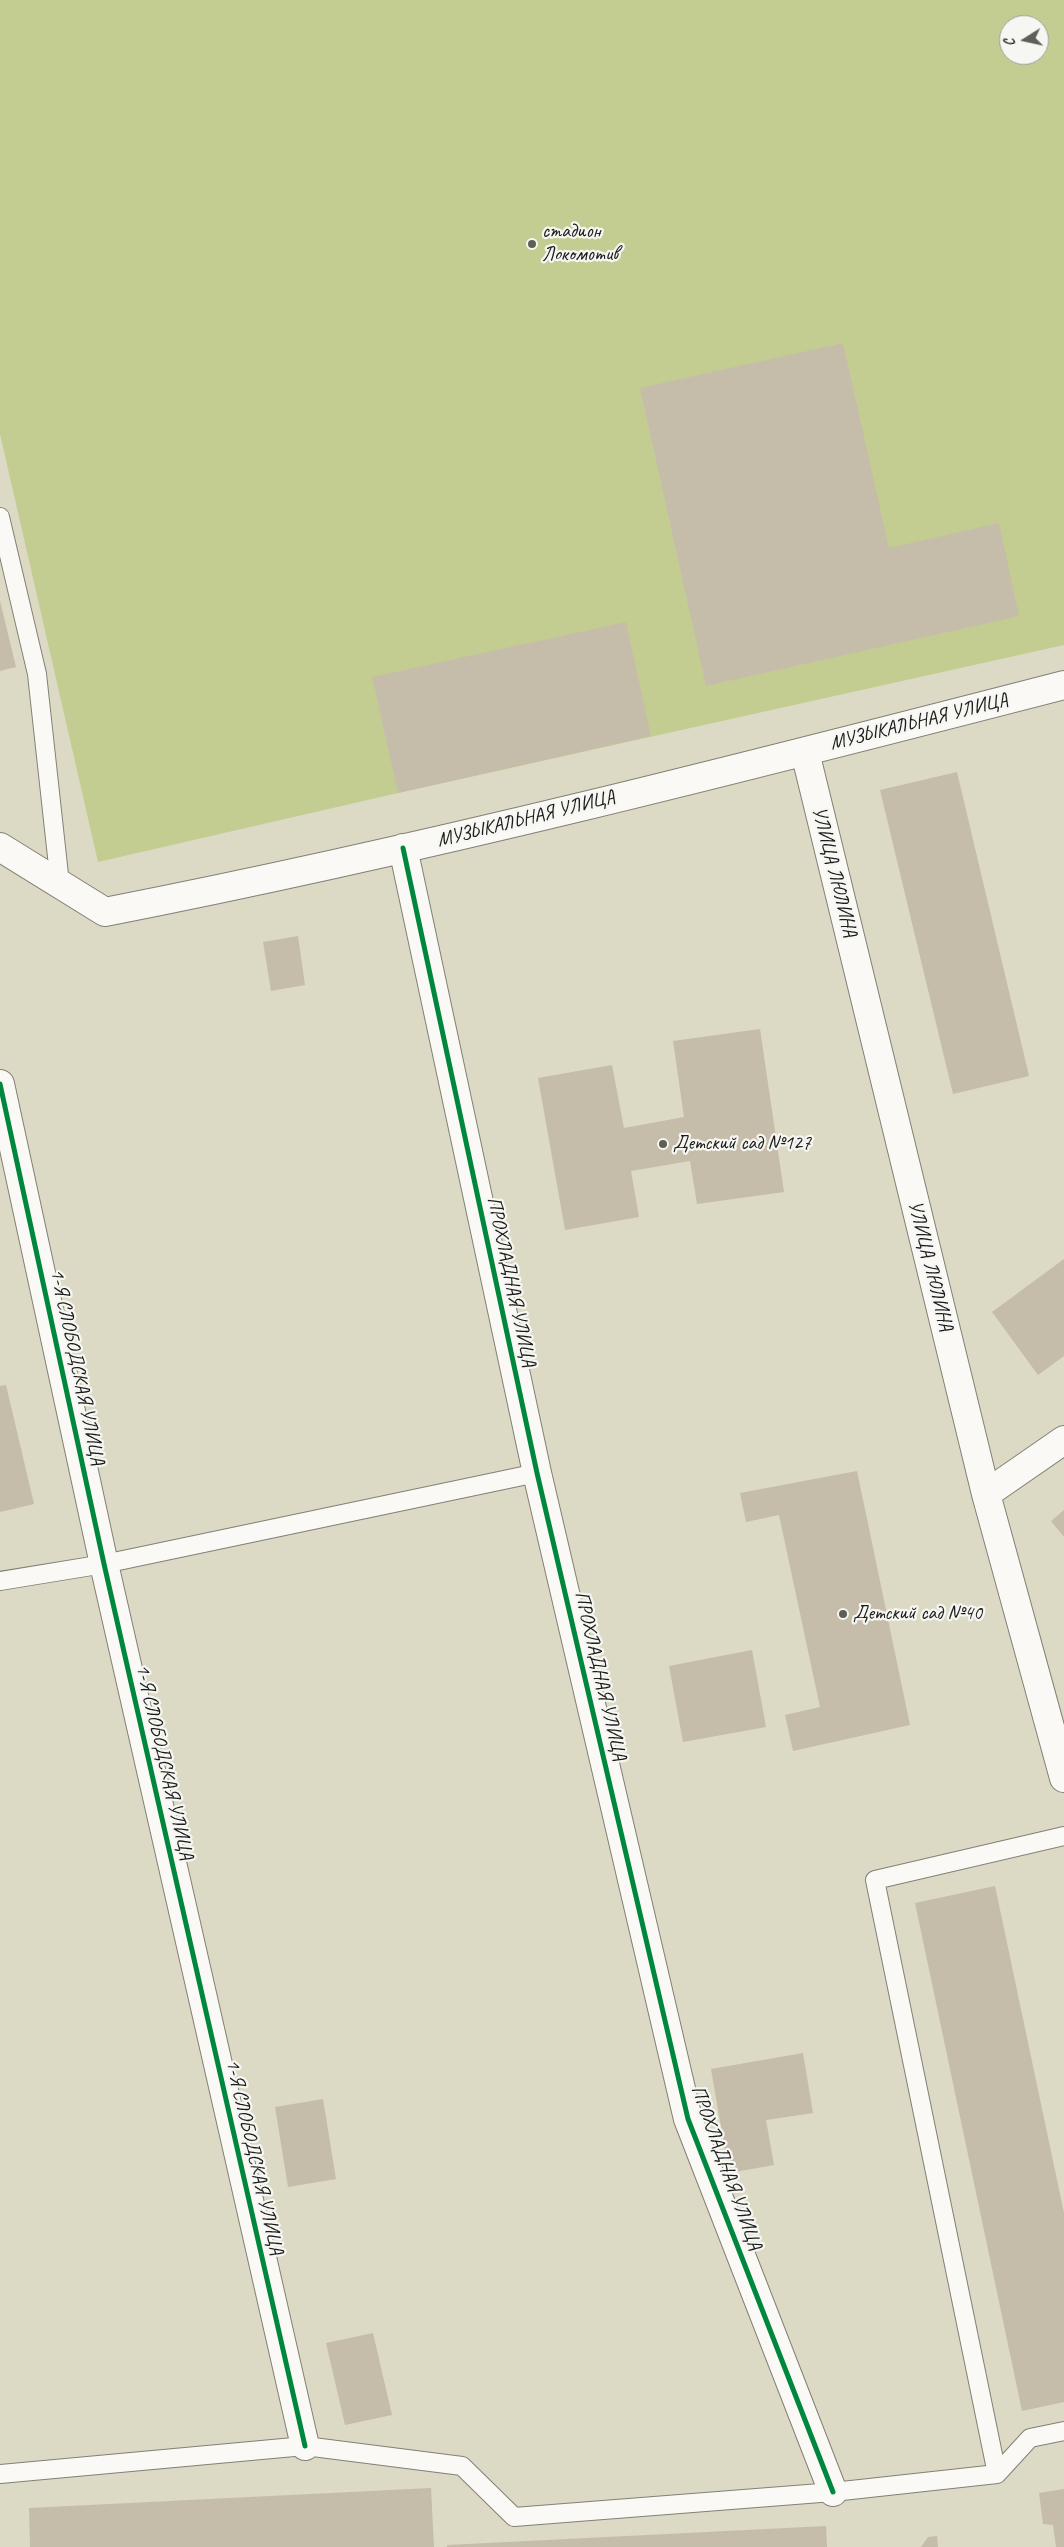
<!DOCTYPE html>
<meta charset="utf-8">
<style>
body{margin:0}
#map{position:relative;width:1064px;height:2547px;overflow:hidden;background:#dcd9c4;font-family:Caveat,sans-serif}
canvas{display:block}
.north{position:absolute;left:999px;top:15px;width:50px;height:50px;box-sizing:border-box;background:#f6f6f2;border:1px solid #9f9f9c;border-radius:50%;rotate:260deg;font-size:14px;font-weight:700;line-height:20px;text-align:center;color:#1c1c1c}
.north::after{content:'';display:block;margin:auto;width:18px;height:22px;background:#5f5e57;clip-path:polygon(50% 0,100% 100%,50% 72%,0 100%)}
</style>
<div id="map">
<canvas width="1064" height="2547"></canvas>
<div class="north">С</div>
</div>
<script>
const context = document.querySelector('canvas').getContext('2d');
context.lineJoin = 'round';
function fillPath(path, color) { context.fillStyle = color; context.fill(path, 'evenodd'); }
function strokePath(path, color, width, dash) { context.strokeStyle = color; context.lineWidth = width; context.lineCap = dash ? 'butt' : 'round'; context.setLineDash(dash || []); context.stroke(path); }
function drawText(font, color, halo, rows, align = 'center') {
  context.font = font + ' Caveat,sans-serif'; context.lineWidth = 4.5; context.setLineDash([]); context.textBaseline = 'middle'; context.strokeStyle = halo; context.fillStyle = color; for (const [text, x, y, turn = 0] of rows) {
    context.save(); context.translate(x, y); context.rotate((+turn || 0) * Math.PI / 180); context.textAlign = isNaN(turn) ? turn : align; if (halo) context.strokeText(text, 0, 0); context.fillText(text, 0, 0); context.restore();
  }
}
const green = new Path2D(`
 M0,0H1064V645L398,793L98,862L0,434ZM1009,25H1039V55H1009Z`);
const building = new Path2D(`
 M843,343L889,548L999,523L1019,616L706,686L640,388Z
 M0,601L16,667L0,671Z
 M626,622L651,736L398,793L372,677Z
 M957,772L1029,1076L953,1094L880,790Z
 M298,936L305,985L271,991L263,942Z
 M760,1029L784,1192L697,1204L690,1161L631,1171L639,1217L565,1230L538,1078L612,1065L624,1128L684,1117L673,1041Z
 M1064,1259V1356L1038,1375L992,1312Z
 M6,1385L34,1504L0,1512V1386Z
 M857,1471L910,1725L793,1751L785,1715L820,1707L779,1515L746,1522L740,1493Z
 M1064,1510V1537L1051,1521Z
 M752,1650L766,1727L683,1742L669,1666Z
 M995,1886L1064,2213V2402L1022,2411L915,1903Z
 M803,2053L813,2113L766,2120L774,2165L729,2173L711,2069Z
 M323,2099L336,2179L288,2187L275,2107Z
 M373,2333L392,2415L345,2425L326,2343Z
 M431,2488L434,2547H30L29,2508Z
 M1064,2489V2547H1056L1053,2525L1043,2524L1039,2493Z
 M826,2526L827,2547H447V2545Z
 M937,2536L938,2547H921L928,2537Z`);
const service = new Path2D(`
 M0,517L37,674L60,884
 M0,1581L104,1564L537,1473
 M0,2474L305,2446L462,2466L514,2517L833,2492L997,2474L1030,2438L1064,2431
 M997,2474L875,1880L1064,1836`);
const minor = new Path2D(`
 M805,752L986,1494L1064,1778
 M0,847L105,912C427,849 746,767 1064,685
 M403,848L537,1473L688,2119L833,2492
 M0,1084L104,1564L305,2446
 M986,1494L1064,1440`);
const cycleway = new Path2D(`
 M403,848L537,1473L688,2119L833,2492
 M0,1084L104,1564L305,2446`);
const markers = [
 [532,244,5,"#5f5e57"],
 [663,1144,5,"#5f5e57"],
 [843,1614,5,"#5f5e57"]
];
const poiNames = [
 ["стадион",542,232],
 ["Локомотив",542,255],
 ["Детский сад №127",673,1144],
 ["Детский сад №40",853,1614]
];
const streetNames = [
 ["МУЗЫКАЛЬНАЯ УЛИЦА",919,722,-14],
 ["МУЗЫКАЛЬНАЯ УЛИЦА",526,819,-14],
 ["УЛИЦА ЛЮЛИНА",834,872,76],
 ["УЛИЦА ЛЮЛИНА",930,1266,76],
 ["ПРОХЛАДНАЯ УЛИЦА",511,1282,78],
 ["1-Я СЛОБОДСКАЯ УЛИЦА",77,1367,78],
 ["ПРОХЛАДНАЯ УЛИЦА",600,1676,77],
 ["1-Я СЛОБОДСКАЯ УЛИЦА",164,1762,77],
 ["1-Я СЛОБОДСКАЯ УЛИЦА",254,2157,77],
 ["ПРОХЛАДНАЯ УЛИЦА",726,2168,70]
];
fillPath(green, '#c4cd91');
fillPath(building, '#c6bcaa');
strokePath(service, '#828076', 20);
strokePath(minor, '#828076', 30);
strokePath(service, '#faf9f6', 18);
strokePath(minor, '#faf9f6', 28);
strokePath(cycleway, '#00873e', 5);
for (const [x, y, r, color] of markers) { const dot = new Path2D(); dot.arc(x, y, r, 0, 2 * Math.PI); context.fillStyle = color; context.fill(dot); strokePath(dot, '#f6f6f2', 2); }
drawText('20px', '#1c1c1c', '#f6f6f2', poiNames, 'left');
drawText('20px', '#1c1c1c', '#f6f6f2', streetNames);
</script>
